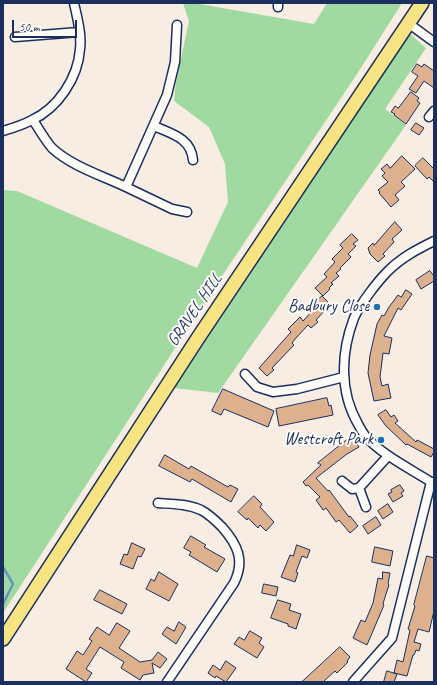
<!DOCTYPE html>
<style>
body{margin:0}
#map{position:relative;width:437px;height:685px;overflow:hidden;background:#f7ede2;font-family:Caveat,sans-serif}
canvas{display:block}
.frame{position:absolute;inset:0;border:4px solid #1b2f5e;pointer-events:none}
.scale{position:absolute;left:12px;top:20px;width:65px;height:18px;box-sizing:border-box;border:2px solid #1b2f5e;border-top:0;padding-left:5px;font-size:12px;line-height:14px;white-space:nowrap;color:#1b2f5e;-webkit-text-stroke:3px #fdfcf7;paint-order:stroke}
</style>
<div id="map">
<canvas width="437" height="685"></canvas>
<div class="frame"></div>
<div class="scale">50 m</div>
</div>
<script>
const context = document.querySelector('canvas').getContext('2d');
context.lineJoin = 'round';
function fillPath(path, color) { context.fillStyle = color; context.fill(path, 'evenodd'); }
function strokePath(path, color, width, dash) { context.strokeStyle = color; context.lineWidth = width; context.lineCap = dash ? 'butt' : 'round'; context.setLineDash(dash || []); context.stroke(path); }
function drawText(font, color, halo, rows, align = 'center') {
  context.font = font + ' Caveat,sans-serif'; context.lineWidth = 4; context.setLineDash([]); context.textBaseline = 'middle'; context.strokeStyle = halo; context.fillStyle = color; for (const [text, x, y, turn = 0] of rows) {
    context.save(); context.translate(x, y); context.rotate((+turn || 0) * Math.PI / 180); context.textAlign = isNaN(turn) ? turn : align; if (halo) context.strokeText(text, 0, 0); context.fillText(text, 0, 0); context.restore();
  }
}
const green = new Path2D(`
 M183,3H194L314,24L327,3H402L357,74L220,279L3,613V190L17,191L197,268L228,202L225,164L209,127L174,101L176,82L189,21Z
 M409,33L426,48L385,109L406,125L218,393L174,388Z`);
const stream = new Path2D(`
 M3,567L13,584L3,604`);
const building = new Path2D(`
 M417,64L422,67L424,64L434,71V88L424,81L416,93L409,89L418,76L412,72Z
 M411,92L419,98L417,101L420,103L406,124L394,115L395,114L391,112L395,106L398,108Z
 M416,123L424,128L419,135L411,130Z
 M402,156L415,169L401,182L405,186L395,195L399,200L391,207L379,193L380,192L378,190L388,182L382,176L385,173L381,169L387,164L390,168Z
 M423,158L434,169V182L429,177L427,179L415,166Z
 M395,222L402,230L392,239L394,242L383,254L385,256L378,262L370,254L368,248L373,243L374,245Z
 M352,234L358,240L353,244L356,246L348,254L351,257L340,268L341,269L336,273L339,276L331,283L333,284L329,288L330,289L323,296L315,288L327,277L324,274L335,262L332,259L343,248L340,245Z
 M430,271L434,276V281L421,289L416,280Z
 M406,290L412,294L401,310L398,308L384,336L392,338L389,354L383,353L380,377L382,386L388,384L391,398L374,401L368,373L370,355L377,324L382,315L384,316L389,307L398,295L401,297Z
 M322,296L328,302L324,307L326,309L316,320L318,322L311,328L308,325L296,338L292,343L294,345L272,368L274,370L267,376L259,368L291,332L288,329L300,317L303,321L314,309L312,307Z
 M223,389L274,411L268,427L224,409L221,415L212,411Z
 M327,398L329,406L331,405L333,415L279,426L276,409Z
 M386,410L391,417L394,415L398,421L395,423L416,442L417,440L421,442L434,449V452L431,457L407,444L406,445L386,426L378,415Z
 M352,436L359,447L347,454L316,478L328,491L329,490L349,517L350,516L358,526L350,533L339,520L336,522L326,508L323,510L316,500L320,497L308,485L306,486L303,482L321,465L318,463Z
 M165,455L189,469L191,466L228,487L230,485L238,489L231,502L192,479L190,482L159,466Z
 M400,485L404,491L401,493L403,496L393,502L388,494L392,492L391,490Z
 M254,496L262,504L260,507L274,522L266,531L260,525L258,528L248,518L247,520L238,512Z
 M388,504L393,512L383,519L378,511Z
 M376,517L381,525L368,534L363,526Z
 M191,536L206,545L204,547L225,559L217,572L189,555L191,552L184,548Z
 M132,543L145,549L141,557L138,556L133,569L120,564L124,554L127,555Z
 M297,545L310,550L307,558L302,556L296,572L298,573L295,582L281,577L290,555L293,556Z
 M375,547L393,551L390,566L372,562Z
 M427,556L434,558V611L429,632L418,629L414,642L421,644L419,651L416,650L414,655H413L407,676L394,673L397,660L403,662L410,630L408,629L415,606L414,605Z
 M159,572L178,584L169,601L146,589L151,579L154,581Z
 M383,572L390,573L388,584L389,585L385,597L383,604L384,605L367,645L353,638L361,620L365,622L373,603L378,578L382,579Z
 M264,584L278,587L276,596L262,593Z
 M100,590L127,604L122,614L94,600Z
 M278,600L291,604L289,610L301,614L296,629L288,626V624L271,618Z
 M179,622L186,627L176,644L162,634L167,627L174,631Z
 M117,623L130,631L119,648L140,662L152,660L158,652L167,659L160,668L152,663L154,673L143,675L140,680L121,668L124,662L100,647L86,669L92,673L86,682L66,669L77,651L83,655L92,641L89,639L97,627L109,635Z
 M250,631L262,638L259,643L264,647L257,658L234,644L239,637L244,640Z
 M340,647L350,657L347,661L348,662L337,673L335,671L323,682H302Z
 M226,661L236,668L226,682L216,676L215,678L208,673L213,665L220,670Z
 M387,671L397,674L394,682H384Z`);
const street = new Path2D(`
 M278,3V7
 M408,23L434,42
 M15,37L79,32
 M429,117L434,111
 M33,120C39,129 45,140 52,148C71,166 103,176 126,187L167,95L175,62L177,25
 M154,126C172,134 191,138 193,160
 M3,131C13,128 23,125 32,120C58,108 78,78 80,49C82,34 77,17 74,3
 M126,187L172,209L187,212
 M434,241C418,249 402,257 388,271C378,281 360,304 354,318C341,352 339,391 358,424C360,428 363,433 366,437C384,456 409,468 431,482H434
 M245,374L257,387L273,392L297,389L344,377
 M342,481L352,489L359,488L388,456
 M359,488L366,507
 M158,503C173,504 188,504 201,510C209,514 216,521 222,527C238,545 245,561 234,583L167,682
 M353,682L392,638L431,482`);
const primary = new Path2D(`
 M3,639L198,338L422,3`);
const markers = [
 [377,307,4,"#1f6fb2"],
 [381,440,4,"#1f6fb2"]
];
const poiNames = [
 ["Badbury Close",369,307],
 ["Westcroft Park",373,440]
];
const streetNames = [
 ["GRAVEL HILL",195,310,-56]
];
fillPath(green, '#a0daa0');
strokePath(stream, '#6796bc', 2.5);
fillPath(building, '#ddb08e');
strokePath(building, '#1b2f5e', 1);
strokePath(street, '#1b2f5e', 11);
strokePath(primary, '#1b2f5e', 16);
strokePath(street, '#fdfcf7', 8);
strokePath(primary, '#f6e381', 13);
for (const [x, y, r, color] of markers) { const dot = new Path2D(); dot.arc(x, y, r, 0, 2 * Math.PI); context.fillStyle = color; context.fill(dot); strokePath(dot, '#fdfcf7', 1.5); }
drawText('17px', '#1b2f5e', '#fdfcf7', poiNames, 'right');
drawText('17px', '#1b2f5e', '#fdfcf7', streetNames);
</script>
